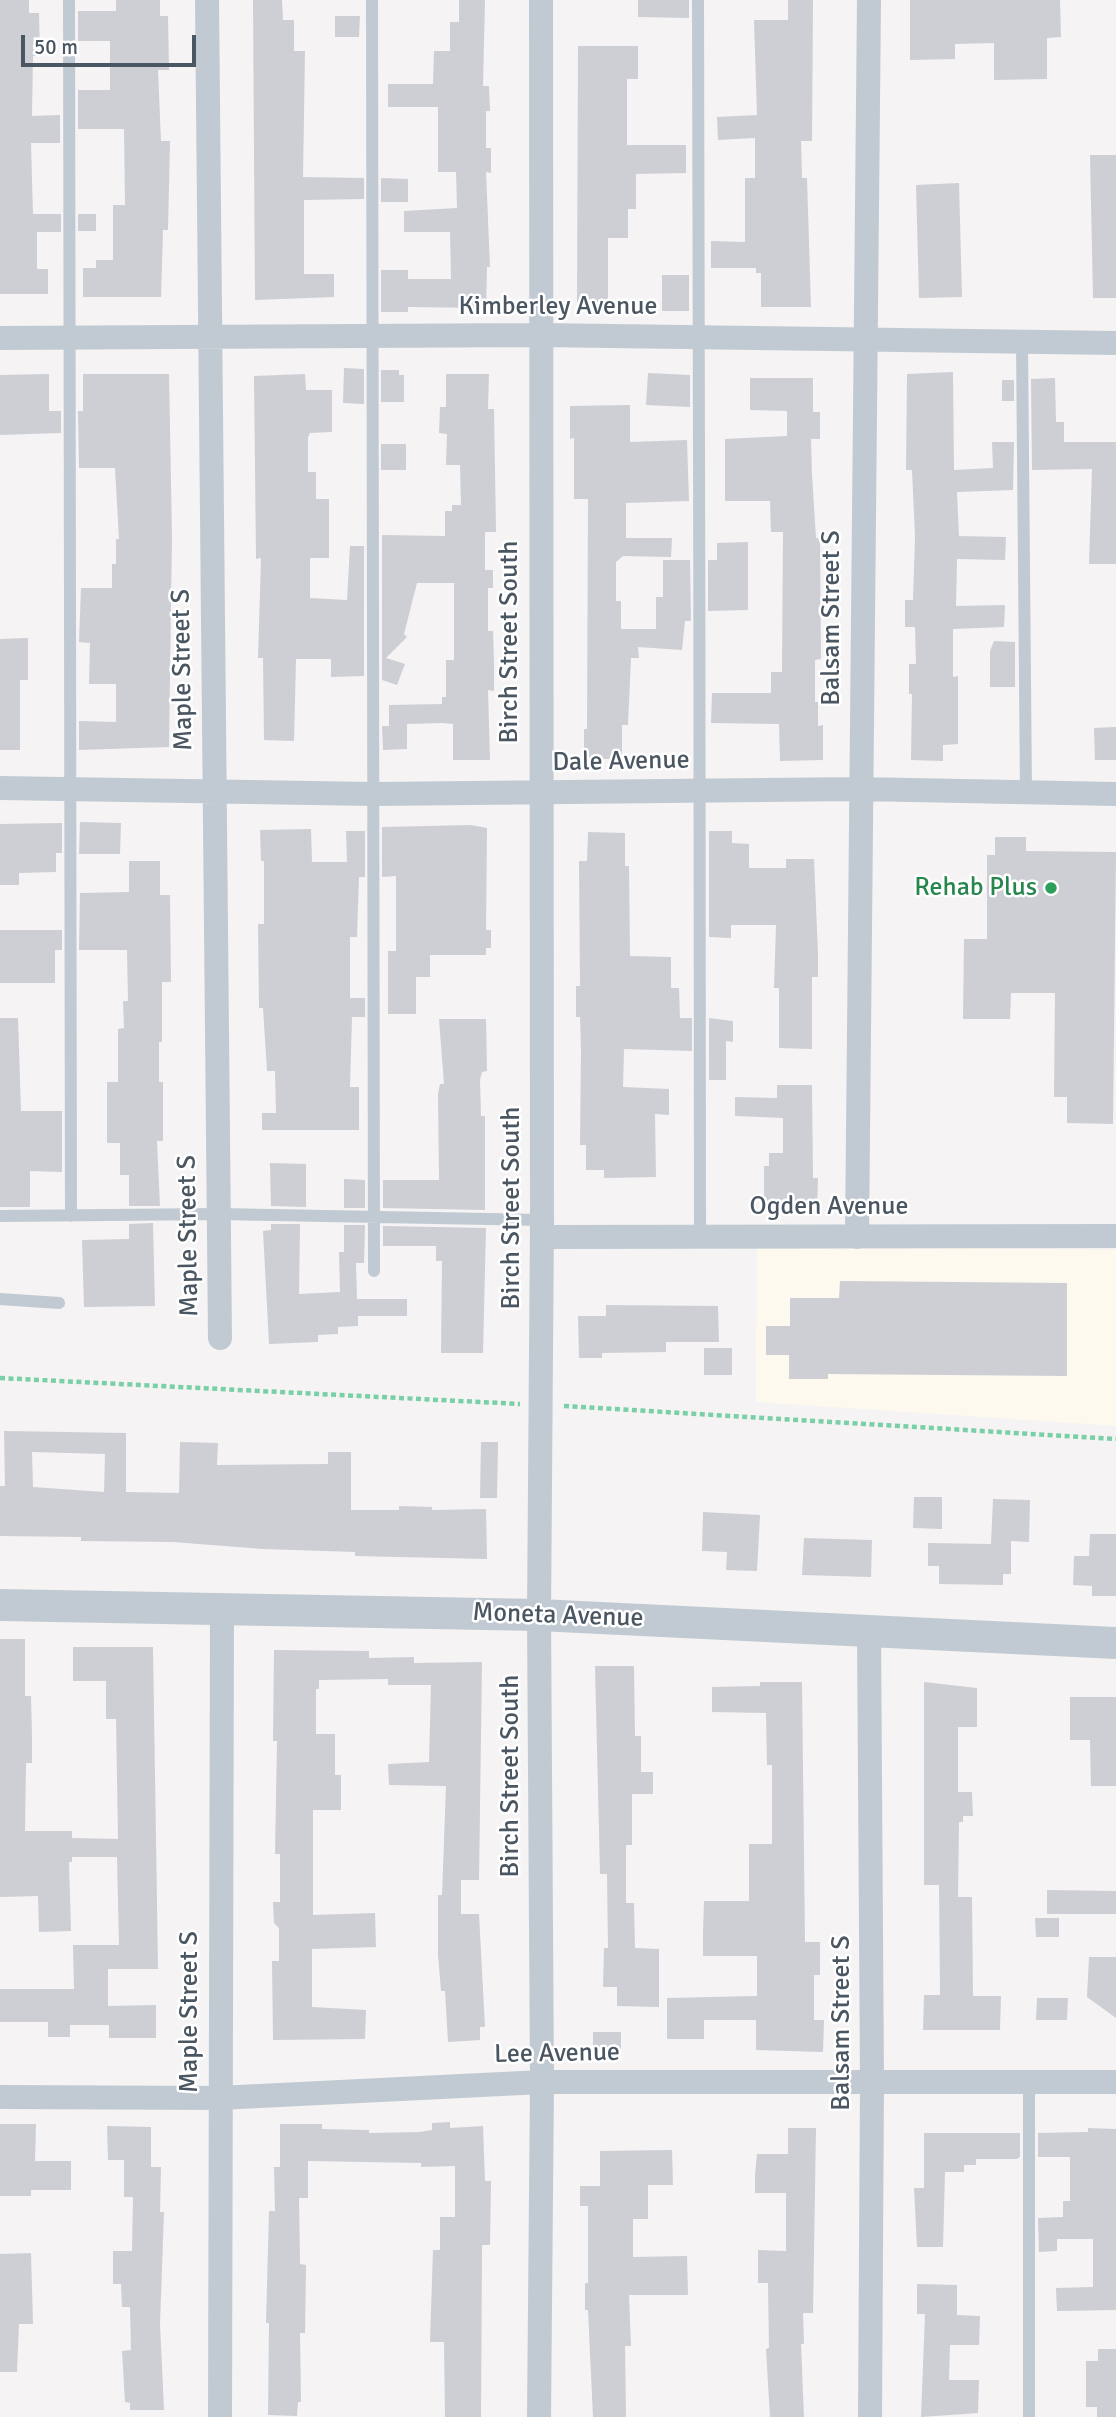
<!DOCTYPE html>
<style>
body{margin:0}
#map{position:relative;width:1116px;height:2417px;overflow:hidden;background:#f5f3f3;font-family:Signika,sans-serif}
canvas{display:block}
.scale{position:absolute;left:21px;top:35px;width:175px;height:32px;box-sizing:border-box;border:4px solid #4a5661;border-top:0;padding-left:9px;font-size:21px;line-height:24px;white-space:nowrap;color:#4a5661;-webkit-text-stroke:5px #fff;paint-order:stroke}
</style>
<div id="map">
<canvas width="1116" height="2417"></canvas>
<div class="scale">50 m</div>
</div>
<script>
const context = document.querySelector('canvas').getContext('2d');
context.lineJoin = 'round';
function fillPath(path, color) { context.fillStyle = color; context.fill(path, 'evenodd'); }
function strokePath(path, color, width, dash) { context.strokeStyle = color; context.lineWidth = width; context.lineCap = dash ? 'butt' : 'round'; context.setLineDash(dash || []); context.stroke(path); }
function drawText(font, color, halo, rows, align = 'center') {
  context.font = font + ' Signika,sans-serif'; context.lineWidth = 5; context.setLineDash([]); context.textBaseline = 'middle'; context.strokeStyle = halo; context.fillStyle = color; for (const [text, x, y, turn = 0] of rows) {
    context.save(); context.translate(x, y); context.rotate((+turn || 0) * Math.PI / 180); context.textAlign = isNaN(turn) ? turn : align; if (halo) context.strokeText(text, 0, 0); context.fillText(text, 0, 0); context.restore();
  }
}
const commercial = new Path2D(`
 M757,1245L1116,1250V1426L756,1402Z`);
const building = new Path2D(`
 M0,0H29V13H39L40,56H33L32,116L60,115V143H31L33,214H61V232H37V269H48V294H0Z
 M116,0H160V16H168L169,70H158L161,141H170L168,230H163L161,297H83V268H96V260H113V205H125L124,129H78V90H110V41H78V11H116Z
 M253,0H282L283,20H294V51H305L303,177L364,178V199L304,200V274H334V297L255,300Z
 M459,0H485L483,86H489L490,111H486V148H491V173L486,172L490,267H487L486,308L408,307V312H381V270H408V279H451L450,232H404V211L457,208L456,172H438V107H388V84H433L434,51H450V22H459Z
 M638,0H689V18L638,17Z
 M788,0H813L812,141H801L802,178H807L811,307H761V273H756V268H711V241L745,242V178H755V138L718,140L717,117L757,115L754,20H788Z
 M910,0H1060L1061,37L1047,38V79L994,80V43L955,44V59L910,60Z
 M335,16H360L359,37H335Z
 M578,46H638V79H627V145H686V173L636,174V209H628V238H608V302H577Z
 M1090,155H1116V298H1093Z
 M381,178L408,179V202H381Z
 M959,183L962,297L919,298L916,185Z
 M78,214H96V231H78Z
 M662,275H689V311H662Z
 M344,368L364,369V404L343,403Z
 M381,370H399V375H404V402H381Z
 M953,372L954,470L993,468L992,442H1014L1013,490L957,492L959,536L1006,537L1005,560L957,559L956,606L1005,605L1004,627L953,629V677L958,676V744L943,745V761L911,760L912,694H909V664H916L915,627H905V600H913L915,537L912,470H906L907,374Z
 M648,373L690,375V407L646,405Z
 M49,374V411H61V433L0,435V375Z
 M83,374H169L172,536L169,747L79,750V721L116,722V684H89L90,643L79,642L81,588H112V564H116V539H119L115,468H79L78,411H83Z
 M305,374L306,390H332V432L310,433L308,437V472H316V499H329V558H310V598L347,600L350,546H364V676L331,677V659H296L294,741L264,740L263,658H258L261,558L256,559L254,376Z
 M446,374H489L488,409H494L496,532H485V570H493V588H488V631H493L494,661V691L488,690L490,760H453V724L442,723L407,724V749L383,750L382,726H389V705L442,704V697H446V660H454V583H417L404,634L407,637L386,658L405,664L397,685L382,680V535L445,536V511H452V505H461L460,465H446L447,434L439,433L440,407H446Z
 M750,378H813V412H820V439H811L812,475L816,538H820L821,659L815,660V702H818V726L823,725V760L780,761L779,724L711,723L712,693H771V672H782L783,532H771L770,501H725V439L787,436V411L750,410Z
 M1055,378L1056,422H1064V442H1116V564H1089L1092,469L1032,470L1031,379Z
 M1002,380H1014V401H1002Z
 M630,405V442L687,440L689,501L626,503V538H672L671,557L623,556L616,562V601H621V629H656V597H663V560H690L691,621H685L682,650L638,647L639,658H631L628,725H622V759H584V729H587L588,499H574V438L570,439V406Z
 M381,444H406V470H381Z
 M748,542V610L708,611V560H717V543Z
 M28,638V680H20V750H0V639Z
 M994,641L1015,642V687H990V651Z
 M1116,727V760H1095L1094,728Z
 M80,822L121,823L120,854H79Z
 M62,823V853H56V872L19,873V885H0V824Z
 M471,825L487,828L486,930H491V948H486V955H430V977H416V1014H388V951H396V876L382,877V827Z
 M311,829L312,862H347L346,831H365V877H359L357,937H350V998H365V1017H352L350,1087H359V1130H262V1113H276L275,1071H267L263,1008H259L258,924H264V861H261L260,830Z
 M709,831H732V843L749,844V868H786V859H814L818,954V977H812V1049L779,1048V988H774L776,925H731V938L709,937Z
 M588,832L625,833V866H629L630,956L671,957V988H679L680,1018H692V1051L624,1049L623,1087L669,1089V1115L655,1114L656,1177L604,1178V1170H586V1145H580L581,1050L580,1017H576V986H580L579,861H587Z
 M995,837H1026V851L1116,852L1113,1124L1067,1123V1097H1054L1055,993H1011L1010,1019H963L964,939H987V855H995Z
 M129,861H160V895H170L171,982H162V1042H159V1082H163V1141H157L160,1206H129V1175H120V1143H107V1082H118V1029L124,1028L123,1001H128L127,950H79L80,893L129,892Z
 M0,930H62V950H55V983H0Z
 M0,1018H18L21,1111H62V1172L30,1171V1207H0Z
 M709,1018L733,1021V1042L726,1041V1080H709Z
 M439,1019H486L487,1071L482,1072L480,1080L481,1116H485V1210L383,1208V1180H439L438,1094L440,1084H444Z
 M777,1085H812L813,1178H818L817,1210L764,1209V1166H769V1153H783V1118L735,1116V1097L777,1098Z
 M270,1163L306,1164V1207L271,1206Z
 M344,1179L365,1180V1208H344Z
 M153,1223L155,1306L84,1307L82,1240L129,1239V1224Z
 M271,1224H300L299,1294L340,1292L339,1252H344V1225H365L364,1263H356L357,1299H407V1316H358V1326L338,1327V1334L318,1335V1342L269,1344L263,1231L271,1230Z
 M383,1226L486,1228L483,1353H441L442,1261H436V1246H383Z
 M840,1281L1067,1283V1376L828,1374V1379H789V1355H766V1326H790V1298H839Z
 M606,1305L718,1306L719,1342H666V1352L602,1353V1358H579L578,1316H606Z
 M704,1348H732V1375H704Z
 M4,1431L126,1433V1492L179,1493L180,1442L218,1443L217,1465L328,1464V1452H351V1510H399V1506L432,1507V1510L486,1509L487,1559L355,1556V1552L263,1549L173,1542L81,1541V1537L0,1536V1486H5ZM32,1452L105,1454L104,1492L33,1487Z
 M481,1442H498L497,1498H480Z
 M914,1497H942V1529L913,1528Z
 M993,1499L1030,1500L1029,1542L1011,1541V1574H1003V1585L939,1584V1566H928V1543L991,1544Z
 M703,1512L760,1515L757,1571L726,1570L727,1552L702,1551Z
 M1090,1534H1116V1596H1092V1586L1073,1585L1074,1556H1089Z
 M804,1538L872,1540L871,1577L802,1575Z
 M0,1639H25V1696H31L32,1737V1763H26L25,1831H72V1838L118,1839L116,1719H106V1681H73V1647H153L158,1969H108V2006L156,2005V2038H109V2025H70V2037H48V2022H0V1989H74L73,1945H119L117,1857H72V1862H69L71,1931L39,1932L38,1896L0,1897Z
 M274,1650L369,1651V1658L414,1657V1663L482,1662L479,1880H461V1914H479L485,2027H480V2040L448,2042L445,1991H441L438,1955V1895H442L446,1786L389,1785L388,1764L429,1762L431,1685H388V1679L319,1680V1689H316V1734H335V1775H341V1810H313V1915L375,1913L376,1947L312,1949V2007L366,2010L365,2039L273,2040L272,1961H279V1928L274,1923L273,1902H280V1854H275L277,1741H273Z
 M595,1666H634L635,1736H641V1772H653V1794H632V1845H626V1903H634L635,1948L659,1949V2007L617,2006V1987H603L604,1948H608L607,1874H600Z
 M760,1682H802L805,1942H820V1975H814V2020H824L823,2052L756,2050V2020H704V2039H667V1998L757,1996V1956H703V1932L704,1901H749V1844H772V1765H767L766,1713L712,1712V1687L760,1686Z
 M924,1682L977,1688V1727H958V1792H972L973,1816H963V1822H959L958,1897H972L973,1996H1001L1000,2030H923L924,1995H940L939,1885H924Z
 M1070,1697H1116V1786H1091L1090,1740H1070Z
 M1047,1890L1116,1891V1914H1047Z
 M1035,1918H1059V1937H1036Z
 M1089,1957H1116V2018L1087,1997Z
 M1037,1998H1068L1067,2020H1036Z
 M593,2032H621V2050H593Z
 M450,2122V2128L483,2126L485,2181H491L490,2245H482L481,2417H445L444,2342H430L433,2250H440V2217H455V2166L421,2167V2163L308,2161V2198H299L300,2264L306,2265L305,2333H300L301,2402H298L297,2416L268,2415L269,2323H266L269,2211H275L274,2167H280V2124H322V2129L369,2130V2133L420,2132L432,2130V2123Z
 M0,2124H36L35,2161H71V2190H31V2196H0Z
 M107,2126L151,2127V2167H161L160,2212H164L160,2324L164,2410H130V2403L125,2402L122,2351L131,2350L130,2307H122L121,2284H113V2251H132L133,2197H124V2160H108Z
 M788,2128H816L813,2313H803L804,2344H801L804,2417H770L766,2349L769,2348L768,2283H758V2250L786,2251V2193H755V2175L757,2154H788Z
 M1088,2128L1116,2129V2310L1057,2311L1056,2288L1093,2287V2239H1057V2251L1039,2252L1038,2218L1063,2217V2201H1070V2157H1038V2133L1088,2132Z
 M924,2133H1020V2157L1017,2159H976V2165H964V2172H945L943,2247H917L914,2188H924Z
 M672,2150L673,2185H648V2219H633V2257L687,2256L688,2295H629L631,2346H625L626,2417H593L588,2310H585V2283H588V2206H580V2186H600V2151Z
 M31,2253L33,2324H19L17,2372H0V2254Z
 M917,2284L957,2285V2315L980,2316L979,2345H950L949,2380H979L978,2413L921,2417L925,2314H917Z
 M1098,2349H1116V2417H1097V2407H1086V2361H1098Z`);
const path = new Path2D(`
 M0,1378L520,1404
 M564,1406L1116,1439`);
const service = new Path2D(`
 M69,0L71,1216
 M372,0L374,1271
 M698,0C697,412 702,825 700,1237
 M1022,343L1026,792
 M0,1216L218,1214L542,1220
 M0,1299L59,1303
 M1029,2083V2417`);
const minor = new Path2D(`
 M207,0L220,1338
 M0,338L539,335L1116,343
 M0,788L374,794L860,789L1116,794
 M542,1237L1116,1236
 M857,1237L869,0
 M869,1629L872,2083L870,2417
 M0,2097L219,2098L542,2082H1116
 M220,2417L222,1607
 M539,2417L542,2082L539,1615L542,1220L541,0`);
const tertiary = new Path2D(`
 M0,1605L539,1615L1116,1643`);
const markers = [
 [1051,888,7,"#2e9e5b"]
];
const streetNames = [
 ["Kimberley Avenue",558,307],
 ["Balsam Street S",832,618,-90],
 ["Birch Street South",510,642,-90],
 ["Maple Street S",183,670,-91],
 ["Dale Avenue",621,762,-1],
 ["Ogden Avenue",829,1207],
 ["Birch Street South",512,1208,-90],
 ["Maple Street S",189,1236,-91],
 ["Moneta Avenue",558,1616,2],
 ["Birch Street South",511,1776,-90],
 ["Maple Street S",190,2012,-90],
 ["Balsam Street S",842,2023,-90],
 ["Lee Avenue",557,2054,-1]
];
const leisureNames = [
 ["Rehab Plus",1037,888]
];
fillPath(commercial, '#fdf9ef');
fillPath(building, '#cdcfd5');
strokePath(path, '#7ad0a6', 4.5, [5, 3.5]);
strokePath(service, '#c1cad2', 12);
strokePath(minor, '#c1cad2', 24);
strokePath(tertiary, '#c1cad2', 32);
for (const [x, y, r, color] of markers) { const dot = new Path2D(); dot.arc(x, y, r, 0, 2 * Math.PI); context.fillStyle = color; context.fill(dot); strokePath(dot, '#fff', 2.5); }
drawText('26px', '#4a5661', '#fff', streetNames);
drawText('26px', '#27864d', '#fff', leisureNames, 'right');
</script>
